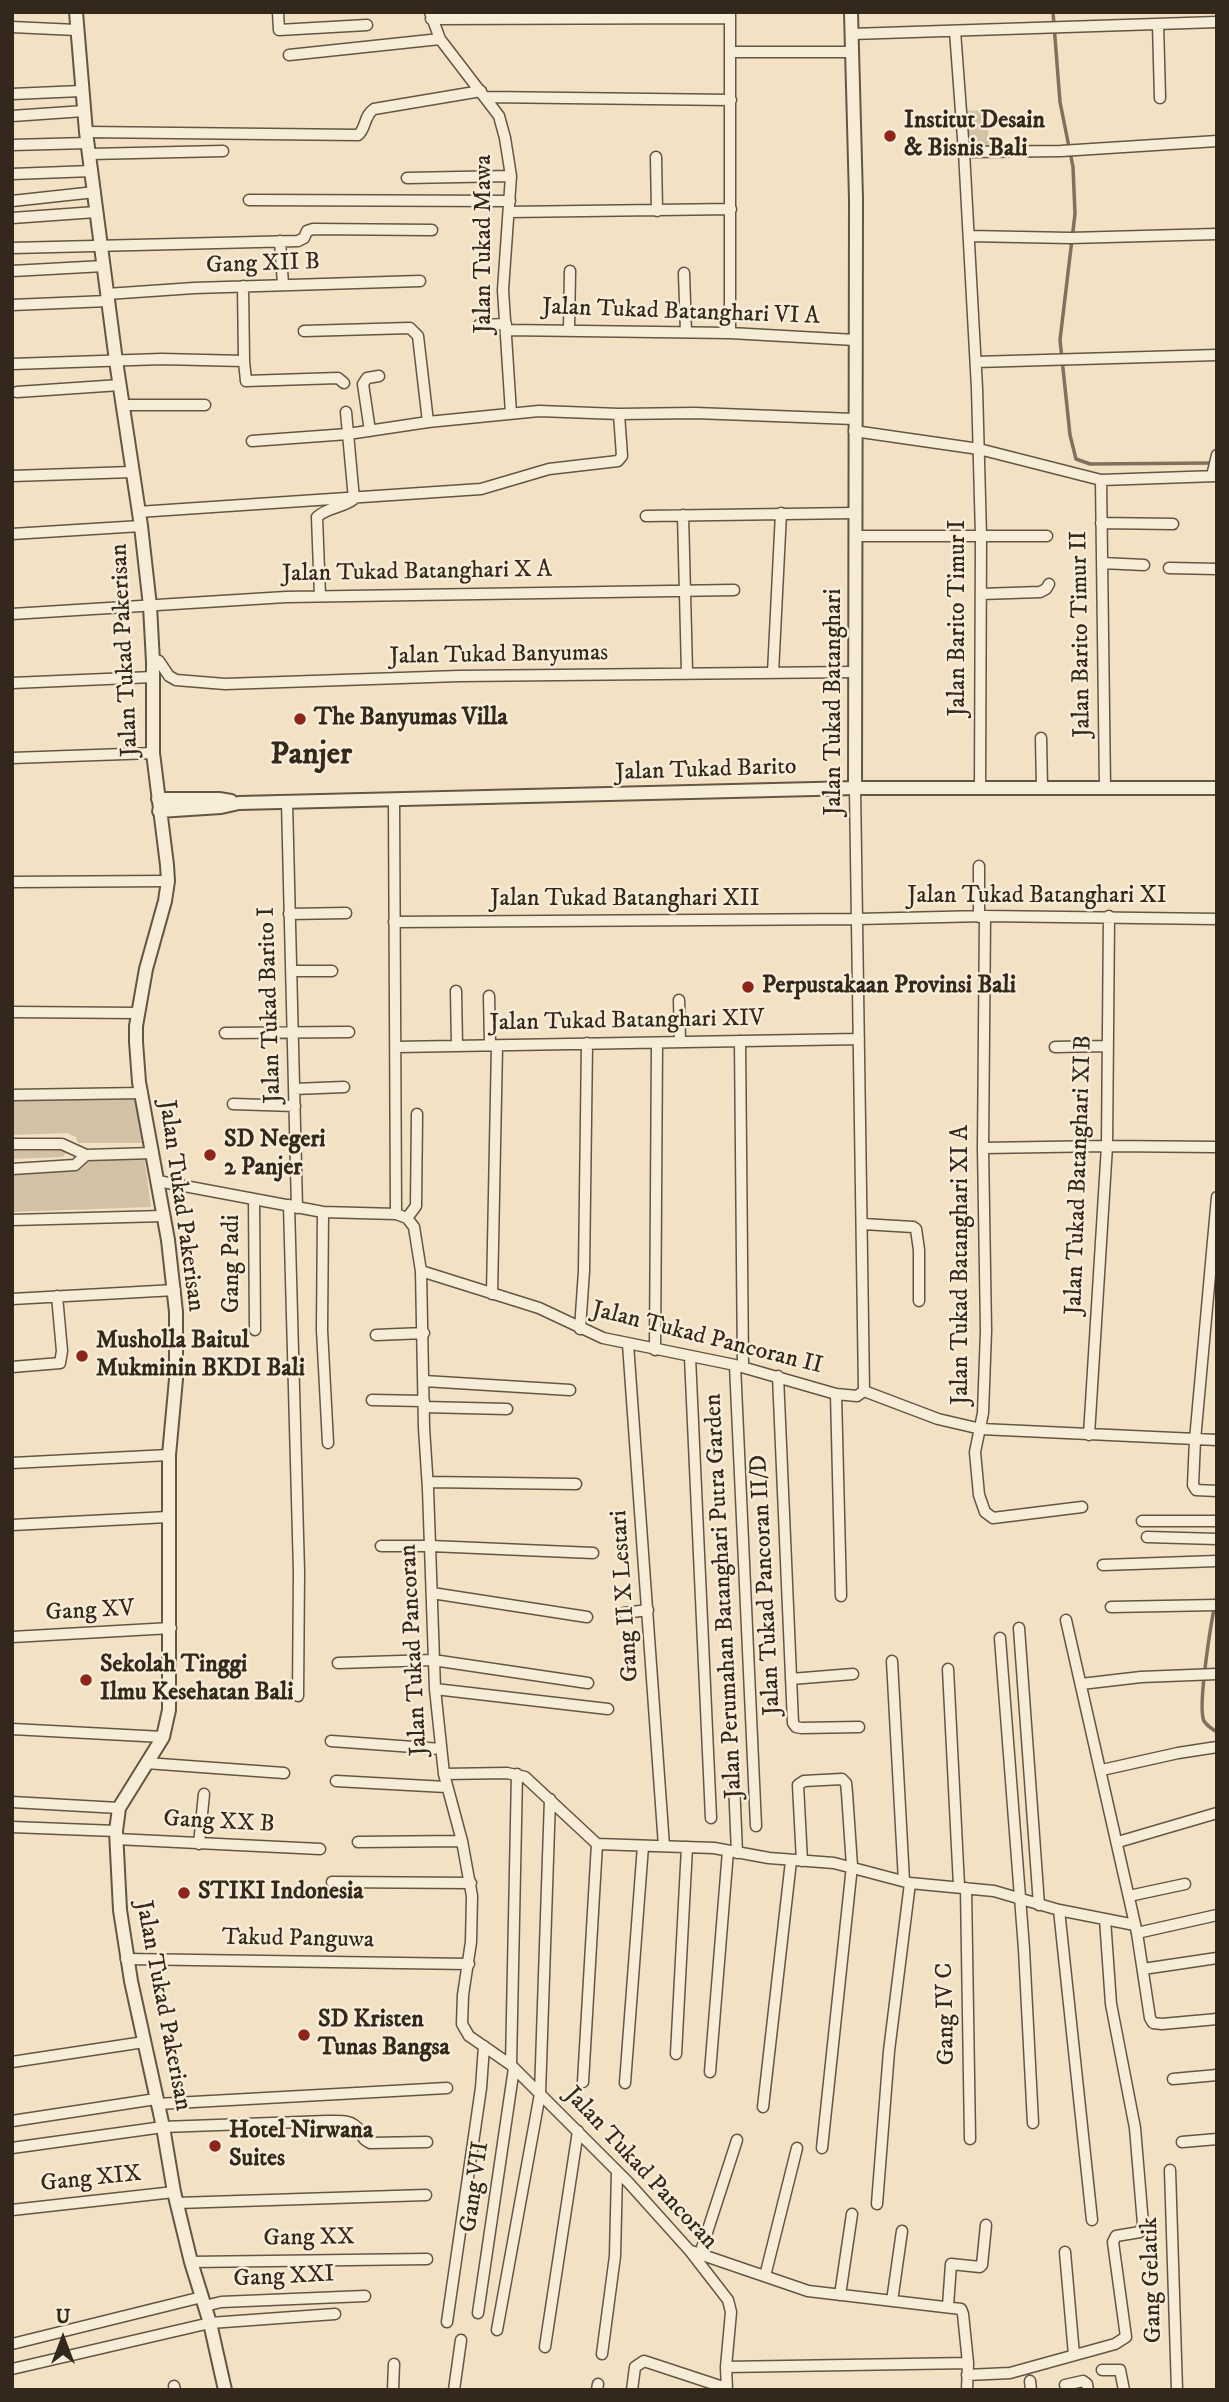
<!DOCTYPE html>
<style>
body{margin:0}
#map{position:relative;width:1229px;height:2402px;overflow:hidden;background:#f3e1c3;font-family:"IM FELL DW Pica",serif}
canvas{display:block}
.frame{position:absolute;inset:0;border:14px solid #34271b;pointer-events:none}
.north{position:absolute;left:28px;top:2304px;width:70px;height:70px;-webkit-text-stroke:5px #f7ecd8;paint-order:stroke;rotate:0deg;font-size:19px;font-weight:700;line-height:28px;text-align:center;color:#34271b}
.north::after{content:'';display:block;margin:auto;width:24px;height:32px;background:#34271b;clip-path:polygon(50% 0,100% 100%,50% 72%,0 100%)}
</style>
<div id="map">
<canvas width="1229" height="2402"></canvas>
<div class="frame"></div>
<div class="north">U</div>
</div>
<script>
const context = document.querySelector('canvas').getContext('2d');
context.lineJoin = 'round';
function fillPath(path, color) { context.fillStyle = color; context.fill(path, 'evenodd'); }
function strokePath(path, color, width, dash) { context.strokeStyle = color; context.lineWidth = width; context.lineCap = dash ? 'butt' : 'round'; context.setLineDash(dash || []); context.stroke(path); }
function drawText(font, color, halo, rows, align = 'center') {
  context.font = font + ' "IM FELL DW Pica",serif'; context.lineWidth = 5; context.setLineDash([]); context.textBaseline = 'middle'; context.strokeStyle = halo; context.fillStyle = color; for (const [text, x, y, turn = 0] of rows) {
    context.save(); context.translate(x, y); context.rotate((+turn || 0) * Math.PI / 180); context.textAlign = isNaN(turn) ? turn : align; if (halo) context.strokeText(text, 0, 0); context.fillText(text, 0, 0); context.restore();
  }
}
const green = new Path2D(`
 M987,110L989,147H966L963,111Z
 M12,1093H134L142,1143H78L76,1137L67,1133L12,1135Z
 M61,1144L67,1150L63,1157L12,1159V1146Z
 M144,1156L151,1207L12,1212V1170L80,1160Z`);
const stream = new Path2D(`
 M1053,12L1060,102L1073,167L1075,214L1060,340L1070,435L1076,459L1090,464L1213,463
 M1217,1596C1212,1615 1197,1707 1204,1721C1207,1726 1212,1729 1217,1732`);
const minor = new Path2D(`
 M278,12L279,30L367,25
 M430,12L440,39L499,116L505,138L511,176L503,290L511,413
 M730,12V333
 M431,19L730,18
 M1158,24L1160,98
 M12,27L76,30
 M955,31L964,152L977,388L981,536L980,787
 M852,34L1217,22
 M731,52H852
 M289,55L440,39
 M12,94L81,91
 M486,97L731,100
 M12,116L84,111
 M86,132L358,135C366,129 364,115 374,109L481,91
 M12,145L88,143
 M964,152L1061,151L1217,141
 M90,154L223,151
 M656,157L657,211
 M12,174L92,171
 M407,178L511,176
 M249,200L510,201
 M12,201L95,192
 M509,212L731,209
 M12,218L96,212
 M969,236L1070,238L1217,234
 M280,241L283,284
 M12,248L298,241L304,238L307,231L313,229L432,230
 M12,271L104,266
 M684,273L686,332
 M243,286L244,361L246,381L338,378L344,383
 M107,294L194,288L420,281
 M12,305L108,301
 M479,325L506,324
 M506,330L730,333L855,340
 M569,330L570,271
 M304,331L410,328L418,336L428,422
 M976,362L1217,355
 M12,364L162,359L244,361
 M17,392L120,385
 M123,405H205
 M370,431L363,384L367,378L379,376
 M854,431L979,449L1101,480L1217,476
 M252,441L348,434L428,422L539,411L619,414L695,413L854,419
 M12,476L132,472
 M1212,476L1217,455
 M1101,480L1105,788
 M138,512L481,489L549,469L618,461L622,456L619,414
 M683,515L687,672
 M646,516L854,513
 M1101,523L1173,524
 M12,534L141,526
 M855,536H1047
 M1102,563L1144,565
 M1169,568L1217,569
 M981,594L1040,592L1046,589L1049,584
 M320,596L317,517C328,507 343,508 354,499L346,412
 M12,614L286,597L734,590
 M153,659L159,661L169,676L176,680L225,684L459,676L855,672
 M773,673L781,513
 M12,683L153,677
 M1041,738L1042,787
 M12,758L153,753
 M855,788L864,1391
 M394,800L396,1214
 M287,802L297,1208
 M979,866V917
 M12,882L168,881
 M289,914L346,913
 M985,916L983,1148L986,1331L983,1413L975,1452L979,1495L985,1512L993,1518L1082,1507
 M394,922L857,919L985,916L1217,919
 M291,971H332
 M456,991L457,1046
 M489,996L490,1045
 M679,1000L680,1042
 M12,1012L138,1013
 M225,1033L349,1032
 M740,1041L743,1367
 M396,1047L859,1039
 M1055,1047L1107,1046
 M294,1089L344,1087
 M12,1095L142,1093
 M233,1104L295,1106
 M12,1144H62L86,1155L153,1153
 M983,1148L1107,1146L1217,1147
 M12,1169L75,1165L86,1155
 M158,1181L323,1212L396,1214L407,1218L414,1227L421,1271L424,1428L428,1489L435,1689L444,1774L462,1841L472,1896L471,1942L463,1995L462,2024L469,2036L511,2065L628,2182L690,2251L728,2300L731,2312L726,2367L727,2390
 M1217,1197L1195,1440L1193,1485L1196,1490L1217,1491
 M254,1199L255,1330
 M289,1205L299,1572L298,1696
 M323,1212L322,1330L328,1443
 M407,1218L416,1206L417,1114
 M12,1220L164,1216
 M863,1224L913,1227L916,1229L919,1250V1301
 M421,1271L539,1308L603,1338L735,1365L836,1394L857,1396L864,1391
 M492,1294L497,1046
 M12,1299L175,1290
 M580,1329L584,1271L587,1043
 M376,1335L424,1333
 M628,1344L664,1846
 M655,1350L657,1043
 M690,1357L711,1818
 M735,1365L756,1826
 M12,1367L60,1363L62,1351L57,1296
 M778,1376L793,1723L796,1727L801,1728L859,1727
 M424,1381L570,1390
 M864,1391L938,1419L981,1429L1217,1440
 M836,1394L841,1596
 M372,1400L424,1401
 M424,1407L507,1409
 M1089,1435L1107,1146L1109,916
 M12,1463L169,1455
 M428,1482L576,1484
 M1142,1521H1217
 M12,1525L168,1517
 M1147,1537L1217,1539
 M381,1546H431L593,1553
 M1103,1565L1217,1561
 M432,1593L587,1617
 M1111,1607L1217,1605
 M624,1613L648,1610
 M1066,1620L1137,1933L1150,2018L1153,2023L1162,2024L1217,2019
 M1019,1628L1039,1905
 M12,1637L171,1628
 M1000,1638L1024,1949L1033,2123
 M892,1661L904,1881
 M338,1663L433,1660L588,1683
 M948,1669L959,1886
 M791,1679L853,1674
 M1081,1684L1141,1677L1217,1674
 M435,1689L608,1709
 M12,1729L163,1737
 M331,1741L441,1749
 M733,1759L737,1853
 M146,1763L284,1773
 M1102,1770L1178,1753L1217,1747
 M444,1774L507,1773L525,1777L597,1844L714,1848L769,1858L834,1863L910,1883L994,1891L1059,1910L1135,1925
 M336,1781L446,1787
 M12,1802L119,1808
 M12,1827L116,1831
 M116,1839L320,1849
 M358,1842L462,1841
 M1118,1842L1217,1813
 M199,1844L204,1794
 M802,1861L798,1785L804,1781L842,1779L846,1783L847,1793L852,1866L822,2148
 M332,1882L471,1883
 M966,1888L970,2139
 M1129,1896L1185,1884
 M1059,1910L1092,2220
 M1137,1933L1217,1915
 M126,1959L469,1964
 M1143,1969L1217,1958
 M676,2054L687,1847
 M12,2062L144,2042
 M511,2065L517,1774
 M710,2072L728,1851
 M1173,2079L1217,2075
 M583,2082L597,1844
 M625,2083L643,1846
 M157,2104L447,2088
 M763,2107L791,1861
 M12,2121L156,2099
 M1182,2142L1217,2139
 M12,2148L163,2127L327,2121C339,2121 352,2119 359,2130C363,2137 363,2140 370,2143L427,2142
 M1170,2170L1177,2390
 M177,2203L426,2195
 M877,2204L889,2051L910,1883
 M12,2210L174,2192
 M691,2251L808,2291L961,2309L963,2314L968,2363L967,2390
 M1065,2252L1074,2355
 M700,2254L737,2140
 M191,2262L427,2259
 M765,2276L797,2148
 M840,2295L852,2214
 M892,2301L902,2231
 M205,2306L221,2302L365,2296
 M948,2306L951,2264L980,2267L982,2265L986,2225
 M478,2313L514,2068
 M447,2322L481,2088L484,2046
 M497,2330L540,2094L550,1799
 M12,2344L202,2297
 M545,2347L578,2131
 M602,2354L615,2256L617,2171
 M726,2367L968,2363
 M12,2369L210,2323L335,2314
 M1102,2370H1120L1124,2390
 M967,2375L1010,2373L1115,2344L1126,2337L1113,2242L1116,2236L1140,2232L1143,2224L1135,2128L1111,2004L1105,1919
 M1030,2381L1031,2390
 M1065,2385L1083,2381L1087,2384L1088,2390
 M174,2386L175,2390
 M393,2390L394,2364
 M454,2390L461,2340
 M597,2390L598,2384
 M632,2390L635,2367L644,2361L726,2388`);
const tertiary = new Path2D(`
 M76,12L86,132L116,361L141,526L150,606L153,662V753L167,865L168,881L165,901L146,969L136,1026V1042L139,1082L168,1240L176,1312V1379L169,1455V1710L163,1737L119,1808L116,1831L120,1910L131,1981L163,2127L174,2192L191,2262L210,2323L225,2390
 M851,12L856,199L855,788
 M158,799H219L231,801
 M159,811L221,807L239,803L855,788H1217`);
const markers = [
 [890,136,7,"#8f2418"],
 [300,719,7,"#8f2418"],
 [748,987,7,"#8f2418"],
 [210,1155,7,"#8f2418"],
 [82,1356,7,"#8f2418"],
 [86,1680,7,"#8f2418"],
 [184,1893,7,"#8f2418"],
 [304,2035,7,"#8f2418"],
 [215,2146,7,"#8f2418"]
];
const poiNames = [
 ["Institut Desain",904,122],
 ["& Bisnis Bali",904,150],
 ["The Banyumas Villa",314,719],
 ["Perpustakaan Provinsi Bali",762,987],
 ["SD Negeri",224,1141],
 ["2 Panjer",224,1169],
 ["Musholla Baitul",96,1342],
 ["Mukminin BKDI Bali",96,1370],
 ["Sekolah Tinggi",100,1666],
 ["Ilmu Kesehatan Bali",100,1694],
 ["STIKI Indonesia",198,1893],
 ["SD Kristen",318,2021],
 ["Tunas Bangsa",318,2049],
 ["Hotel Nirwana",229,2132],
 ["Suites",229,2160]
];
const streetNames = [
 ["Jalan Tukad Mawa",485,244,-90],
 ["Gang XII B",263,265,-2],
 ["Jalan Tukad Batanghari VI A",681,313,2],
 ["Jalan Tukad Batanghari X A",417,573,-1],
 ["Jalan Barito Timur I",959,618,-90],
 ["Jalan Barito Timur II",1082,634,-91],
 ["Jalan Tukad Pakerisan",126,650,-93],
 ["Jalan Tukad Banyumas",499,656,-1],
 ["Jalan Tukad Batanghari",835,702,-90],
 ["Jalan Tukad Barito",706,771,-2],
 ["Jalan Tukad Batanghari XI",1037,897],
 ["Jalan Tukad Batanghari XII",625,900],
 ["Jalan Tukad Barito I",271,1005,-92],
 ["Jalan Tukad Batanghari XIV",627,1022,-1],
 ["Jalan Tukad Batanghari XI B",1080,1175,-88],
 ["Jalan Tukad Pakerisan",180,1206,82],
 ["Gang Padi",233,1264,-90],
 ["Jalan Tukad Batanghari XI A",962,1265,-90],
 ["Jalan Tukad Pancoran II",707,1339,14],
 ["Jalan Tukad Pancoran II/D",767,1585,-93],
 ["Gang II X Lestari",626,1596,-94],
 ["Jalan Perumahan Batanghari Putra Garden",725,1596,-93],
 ["Gang XV",90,1612,-3],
 ["Jalan Tukad Pancoran",415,1650,-93],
 ["Gang XX B",219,1823,3],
 ["Takud Panguwa",298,1940,1],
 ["Jalan Tukad Pakerisan",162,2006,79],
 ["Gang IV C",947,2014,-91],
 ["Jalan Tukad Pancoran",640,2169,47],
 ["Gang XIX",91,2180,-6],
 ["Gang VII",476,2187,-82],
 ["Gang XX",309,2239,-1],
 ["Gang XXI",284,2278,-3],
 ["Gang Gelatik",1153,2280,-92]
];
const districtNames = [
 ["Panjer",311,756]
];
fillPath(green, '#d3c1a6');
strokePath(stream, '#80715e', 3.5);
strokePath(minor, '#645645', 13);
strokePath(tertiary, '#645645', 16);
strokePath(minor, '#f7ecd8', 10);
strokePath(tertiary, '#f7ecd8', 12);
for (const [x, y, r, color] of markers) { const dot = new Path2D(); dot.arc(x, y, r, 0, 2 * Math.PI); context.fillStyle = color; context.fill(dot); strokePath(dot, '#f7ecd8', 2.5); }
drawText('bold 24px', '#34271b', '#f7ecd8', poiNames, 'left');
drawText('24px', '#34271b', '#f7ecd8', streetNames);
drawText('bold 32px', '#34271b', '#f7ecd8', districtNames);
</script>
